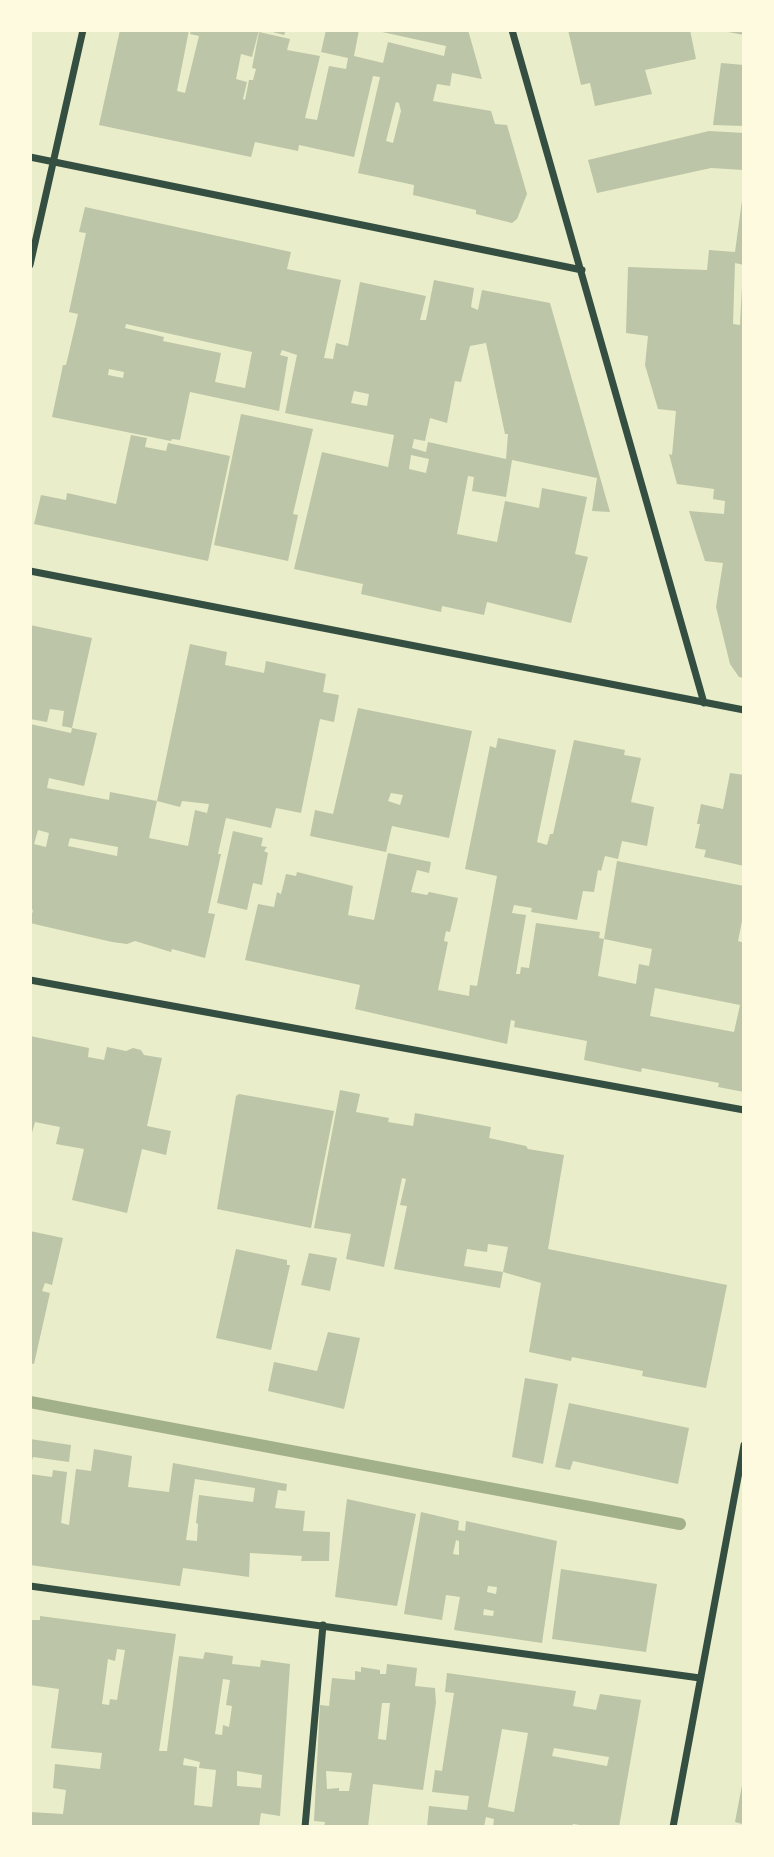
<!DOCTYPE html>
<style>
body{margin:0}
#map{position:relative;width:774px;height:1857px;overflow:hidden;background:#e9edc9;font-family:"Varela Round",sans-serif}
canvas{display:block}
.frame{position:absolute;inset:0;border:32px solid #fefae0;pointer-events:none}
</style>
<div id="map">
<canvas width="774" height="1857"></canvas>
<div class="frame"></div>
</div>
<script>
const context = document.querySelector('canvas').getContext('2d');
context.lineJoin = 'round';
function strokePath(path, color, width, dash) { context.strokeStyle = color; context.lineWidth = width; context.lineCap = dash ? 'butt' : 'round'; context.setLineDash(dash || []); context.stroke(path); }
function fillPath(path, color) { context.fillStyle = color; context.fill(path, 'evenodd'); }
const stream = new Path2D(`
 M30,1402L680,1524`);
const building = new Path2D(`
 M120,30H189L177,91L185,93L199,36L190,34L191,30H259L252,57L241,54L236,79L247,82L243,99L245,100L249,80H253L256,69L252,68L259,32L290,39L287,50L320,56L305,118L317,120L329,66L346,69L348,58L321,52L326,30H359L354,56L383,63L388,42L444,56L446,46L373,30H468L482,79L452,73L450,86L437,84L433,101L491,111L495,124L507,125L527,194L517,219L512,223L476,214V210L413,195L414,185L358,173L380,77L373,76L354,157L299,145L298,151L255,142L251,157L99,125ZM396,102L399,103L401,111L393,143L386,141Z
 M265,30H286L284,35Z
 M568,30H690L696,59L645,70L652,94L595,106L590,83L581,85Z
 M723,30H744V35L723,31Z
 M721,63L744,65V126L713,125Z
 M709,131L744,133V170L711,168L597,193L588,160Z
 M743,193L744,265L735,263L733,324L740,325L742,286H744V678L739,677L730,664L716,607L723,563L705,561L689,511L724,514L725,501L713,499L714,489L677,484L669,454L672,455L676,411L658,409L645,365L648,336L626,333L628,267L707,270L709,250L735,252Z
 M85,207L291,252L287,269L341,280L324,358L333,359L336,343L348,346L360,282L426,296L420,320H426L434,280L474,288L471,307L478,310L482,290L550,303L610,512L592,511L597,478L512,460L506,497L472,491L474,477L468,476L457,534L497,542L505,501L539,508L542,488L587,497L575,554L588,557L571,623L487,602L484,615L442,606L441,612L361,594L363,584L294,569L322,452L388,467L394,435L285,413L297,355L282,350L280,355L288,357L279,411L190,392L180,440L172,439L171,441L52,417L63,365H66L78,314L69,312L86,233L79,232ZM126,324L252,352L245,388L215,382L221,353L163,341L164,337L125,328ZM486,343L505,434H508L506,459L428,442L426,452L412,448L414,439L425,441L430,418L447,423L455,381L461,382L470,346ZM109,369L124,372L123,378L108,375ZM354,391L369,394L367,406L351,403ZM411,455L429,459L426,473L409,469Z
 M241,414L313,429L293,514L298,515L288,561L214,545Z
 M131,435L147,438L145,447L166,451L168,443L230,456L208,561L34,524L41,495L66,500L67,493L116,504Z
 M30,625L92,638L72,728L97,733L84,786L49,778L47,788L109,800L110,792L157,801L149,838L188,846L195,810L207,813L209,804L182,801L180,807L157,801L190,644L227,652L225,665L264,673L266,661L326,674L323,692L339,695L334,722L320,719L301,813L276,808L271,828L226,818L218,854H221L208,913L215,914L205,958L172,949L171,952L135,941L127,944L112,942L30,923L33,910L30,909V724L71,733L72,728L62,726L64,711L50,709L47,722L30,719ZM38,830L49,833L46,847L34,844ZM70,838L118,847L117,856L68,846Z
 M358,708L472,731L449,838L392,826L386,852L310,836L315,810L333,814ZM391,793L403,795L400,805L388,801Z
 M498,738L556,750L537,842L547,845L550,834H553L574,740L625,750L624,755L641,758L631,802L654,807L647,846L622,841L618,859L605,856L601,871L598,870L594,892L583,891L577,920L531,912L532,908L514,905L512,913L526,915L516,974H520L521,967L529,968L536,923L600,932L599,938L604,939L598,976L636,984L639,964L649,966L652,949L604,939L617,861L744,886V921H742L738,941L744,943V1092L718,1087L719,1083L642,1068L641,1072L584,1060L587,1041L514,1027L515,1021L511,1020L507,1044L355,1009L360,985L245,960L258,904L274,907L277,892L281,894L286,874L296,876L297,872L353,886L348,915L374,920L388,853L431,862L429,873L417,870L411,892L427,895L429,892L458,898L450,932L446,931L444,941L448,942L438,990L469,996L470,985L477,986L497,876L465,869L490,746L496,748ZM655,988L740,1005L734,1032L650,1016Z
 M730,773L744,775V866L704,857L706,850L695,848L700,824H697L701,804L723,809Z
 M233,831L263,838L261,846L267,847L264,851L268,853L262,885L253,883L247,910L217,903Z
 M30,1036L89,1048L88,1057L104,1060L107,1047L126,1051L133,1048L141,1050L144,1055L162,1058L147,1126L171,1131L166,1155L142,1149L127,1213L72,1200L84,1149L56,1144L60,1127L35,1122L30,1140Z
 M340,1090L360,1094L356,1112L389,1118L388,1122L413,1126L415,1113L491,1127L489,1138L526,1146L528,1149L564,1155L548,1249L727,1285L706,1388L642,1376L643,1371L572,1357L571,1361L529,1352L541,1283L503,1272L500,1288L394,1269L407,1206L400,1205L406,1179L402,1178L384,1267L346,1259L351,1234L314,1228ZM488,1244L508,1247L503,1272L464,1266L467,1249L487,1252Z
 M239,1094L334,1111L311,1228L217,1209L236,1096Z
 M30,1231L63,1238L52,1285L45,1283L42,1291L50,1293L34,1364L30,1363Z
 M236,1249L287,1260V1265H290L271,1350L216,1338Z
 M309,1253L337,1258L330,1291L301,1285Z
 M328,1332L360,1338L344,1409L268,1391L274,1362L317,1371Z
 M525,1378L558,1384L543,1464L512,1457Z
 M569,1403L689,1428L678,1484L573,1461L570,1470L555,1467Z
 M30,1439L71,1445L69,1462L33,1457L30,1467Z
 M94,1449L132,1456L128,1487L169,1492L173,1463L287,1484L286,1491L278,1490L275,1508L305,1511L303,1531L330,1532L329,1561H301L302,1556L250,1553L249,1577L183,1568L180,1586L30,1565V1474L52,1477L53,1470L67,1472L61,1523L69,1525L76,1469L91,1471ZM195,1479L255,1488L253,1502L199,1495L196,1523L198,1524L197,1541L186,1540Z
 M347,1499L416,1514L397,1606L335,1597Z
 M421,1512L459,1521L458,1530L465,1531L466,1521L557,1541L542,1643L454,1630L460,1597L446,1595L442,1620L404,1614ZM456,1540L459,1541V1555L453,1554ZM488,1586L497,1587L496,1594L487,1592ZM484,1609L494,1611L493,1616L483,1615Z
 M561,1569L657,1584L646,1652L552,1639Z
 M40,1616L176,1634L159,1751H167L179,1656L203,1659L205,1652L233,1656L232,1664L260,1667L261,1660L290,1664L280,1816L261,1813L259,1827H30V1812L63,1814L66,1790L53,1788L55,1764L100,1769L102,1753L51,1748L59,1689L30,1685V1620H40ZM117,1649L125,1650L117,1700L110,1699L109,1705L102,1704L108,1659L115,1661ZM223,1679L230,1680L226,1705L232,1706L229,1727L223,1725L222,1735L215,1734ZM184,1758L200,1762L199,1768L216,1770L212,1807L194,1805L197,1767L183,1765ZM237,1771L262,1775L261,1788L237,1786Z
 M387,1664L417,1668L415,1686L435,1688L436,1703L423,1790L373,1784L368,1827H324L325,1822L314,1821L320,1705L329,1706L332,1678L355,1680V1671L361,1672V1667L380,1670V1674H386ZM382,1703H390L386,1740L378,1739ZM326,1771L352,1773L349,1791H339V1788L327,1789Z
 M447,1673L576,1691L573,1706L596,1710L600,1694L641,1700L619,1827H593L573,1824L572,1827H493L494,1819L486,1817L484,1827H427L429,1806L467,1810L469,1796L432,1792L435,1770L442,1771L454,1693L445,1692ZM502,1729L528,1733L514,1812L488,1807ZM554,1748L609,1757L607,1766L552,1756Z
 M742,1785L744,1786V1827H741L742,1824L735,1822Z`);
const minor = new Path2D(`
 M512,30L704,703
 M30,157L582,270
 M30,265L83,30
 M30,571L744,710
 M30,980L744,1110
 M30,1586L700,1678
 M305,1827L323,1625
 M673,1827L744,1445`);
strokePath(stream, '#a3b18a', 12);
fillPath(building, '#bcc5a7');
strokePath(minor, '#344e41', 7);
</script>
